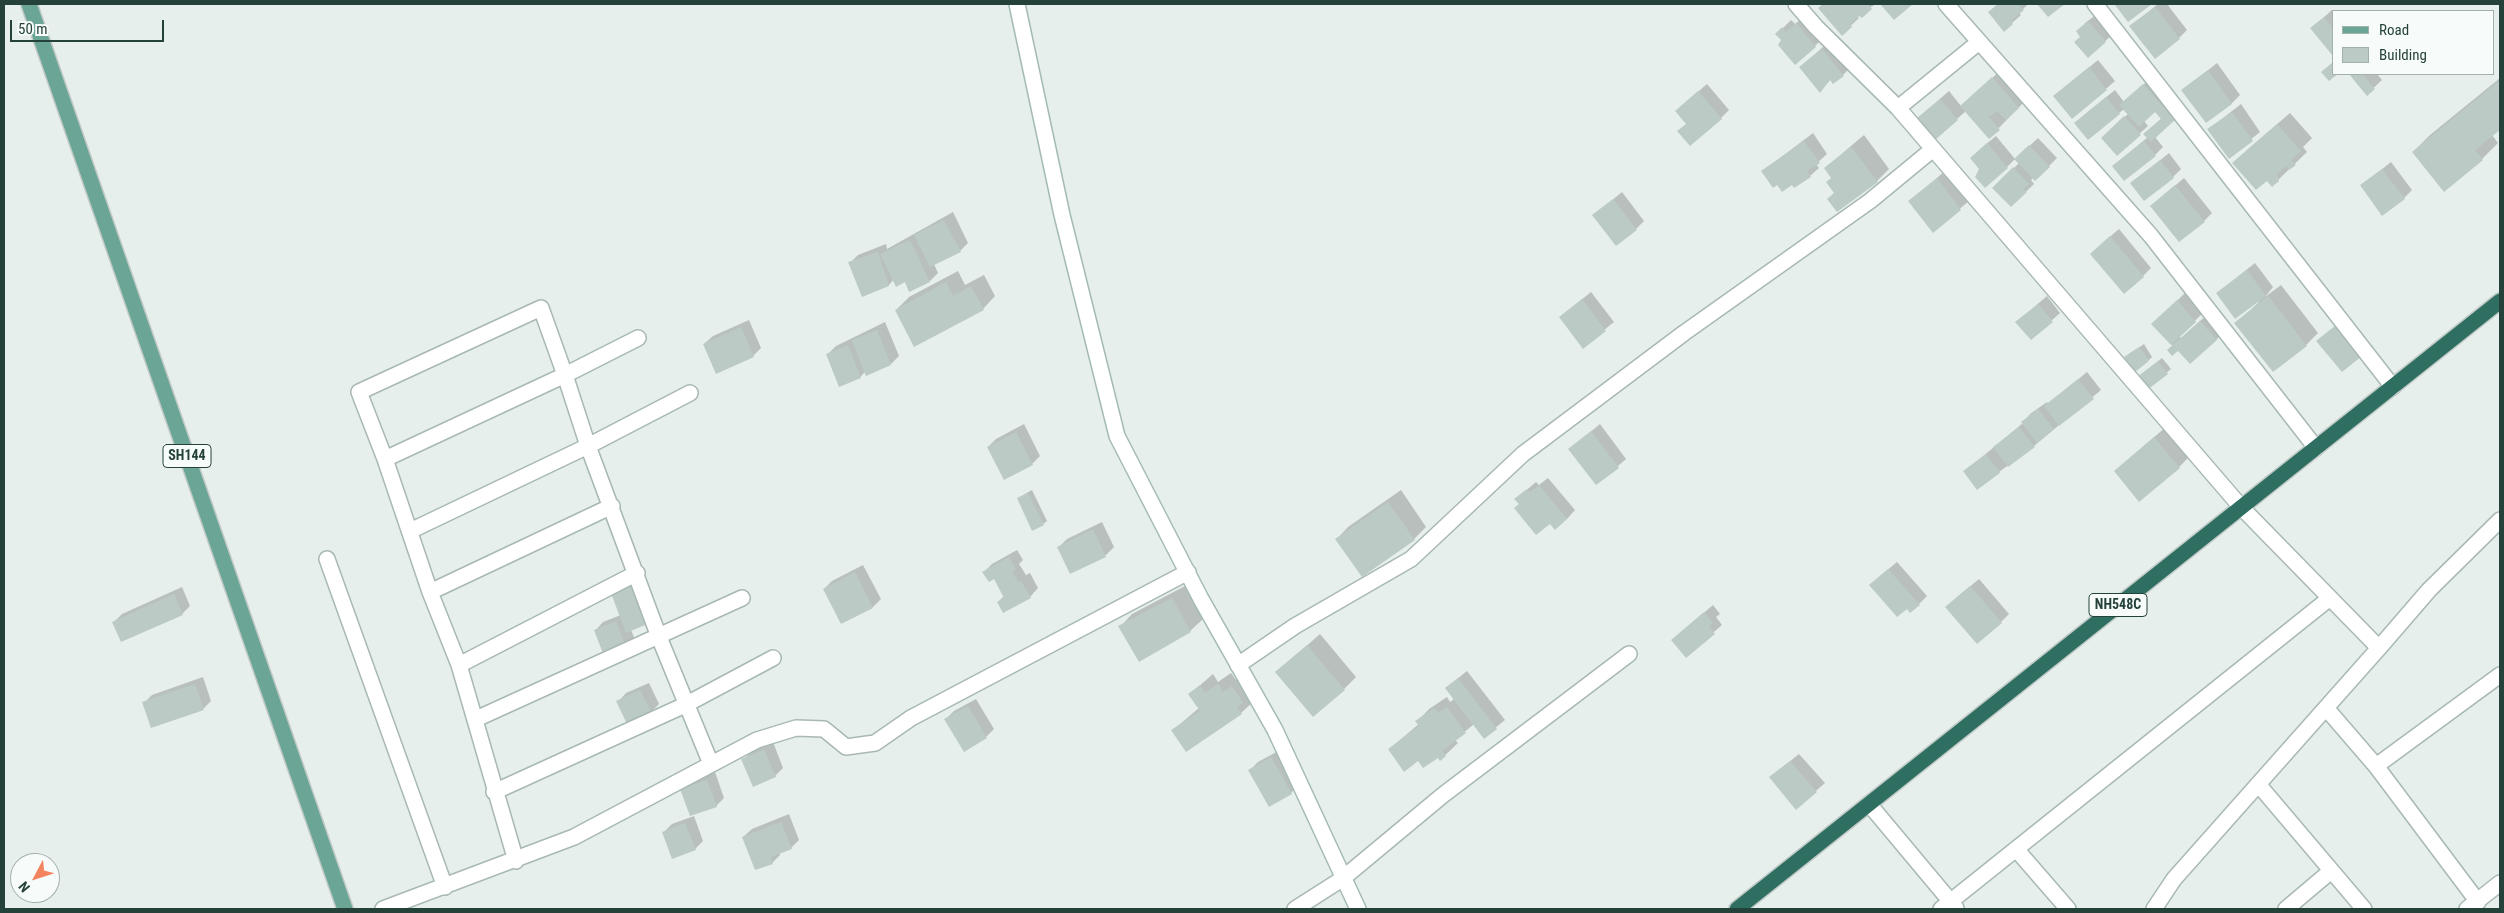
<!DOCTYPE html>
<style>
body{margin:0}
#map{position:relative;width:2504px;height:913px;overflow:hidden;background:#e6efeb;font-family:"Roboto Condensed",sans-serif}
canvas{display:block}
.frame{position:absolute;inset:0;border:5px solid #24423a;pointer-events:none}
.legend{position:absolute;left:2332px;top:10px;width:162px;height:65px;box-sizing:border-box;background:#f7fbf9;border:1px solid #a3b1ad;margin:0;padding:6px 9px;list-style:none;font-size:15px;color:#24423a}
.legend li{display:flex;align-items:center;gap:10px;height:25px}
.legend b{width:25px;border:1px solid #a3b1ad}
.north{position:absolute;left:10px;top:853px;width:50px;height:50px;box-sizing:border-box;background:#f7fbf9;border:1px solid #a3b1ad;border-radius:50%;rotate:230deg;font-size:14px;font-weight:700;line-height:20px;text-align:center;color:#24423a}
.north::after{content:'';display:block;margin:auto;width:18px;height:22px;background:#f4845f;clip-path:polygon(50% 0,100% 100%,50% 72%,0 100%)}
.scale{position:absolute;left:10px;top:20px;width:154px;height:22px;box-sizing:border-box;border:2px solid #24423a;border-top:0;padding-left:6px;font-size:15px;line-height:18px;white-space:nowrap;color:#24423a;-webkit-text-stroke:4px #f7fbf9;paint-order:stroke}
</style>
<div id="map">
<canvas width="2504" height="913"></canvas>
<div class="frame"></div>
<ul class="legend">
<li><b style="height:6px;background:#6aa596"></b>Road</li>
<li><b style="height:14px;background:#bbcac4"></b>Building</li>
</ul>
<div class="north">N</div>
<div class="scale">50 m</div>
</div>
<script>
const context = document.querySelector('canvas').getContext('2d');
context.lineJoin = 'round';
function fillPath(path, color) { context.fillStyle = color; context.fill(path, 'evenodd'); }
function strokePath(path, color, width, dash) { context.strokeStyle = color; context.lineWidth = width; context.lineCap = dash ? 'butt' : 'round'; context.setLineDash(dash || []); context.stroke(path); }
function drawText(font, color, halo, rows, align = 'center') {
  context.font = font + ' "Roboto Condensed",sans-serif'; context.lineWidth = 4.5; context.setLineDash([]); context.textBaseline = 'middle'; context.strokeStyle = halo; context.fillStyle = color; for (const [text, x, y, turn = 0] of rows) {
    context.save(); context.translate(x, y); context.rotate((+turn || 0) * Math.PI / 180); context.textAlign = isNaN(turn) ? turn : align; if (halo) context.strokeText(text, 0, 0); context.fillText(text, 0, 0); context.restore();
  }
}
const shadow = new Path2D(`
 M1824,4H1876L1859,14L1857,16L1859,18L1842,34L1819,8Z
 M1998,4H2028L2019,13L2021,15L2004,30L1989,13Z
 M2158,4H2167L2187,30L2179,38L2131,26Z
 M2332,10L2333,11V54L2312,28Z
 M2097,14L2114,33L2088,57L2082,36L2085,23Z
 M1805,16L1823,38L1815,46L1782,40L1777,34L1791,20L1795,24Z
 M1830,41L1851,67L1843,75L1831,79L1820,91L1800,67Z
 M2098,60L2115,81L2072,118L2063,89Z
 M2217,63L2240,95L2231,104L2183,90Z
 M2001,70L2027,99L1989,138L1966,111L1957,119L1918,118L1949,91L1961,106Z
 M2351,74H2377L2382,80L2367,94Z
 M2152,77L2182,111L2155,137L2163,147L2155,155L2113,166L2148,137L2153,126L2162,118L2156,111L2144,121L2148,126L2117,154L2110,130L2128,114L2124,109L2119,113L2084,115L2115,90L2124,102Z
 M2500,78V128L2492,135L2498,143L2482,159L2413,152L2430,135Z
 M1707,84L1729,110L1721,118L1687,123L1685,103Z
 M2241,104L2260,132L2229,157L2209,129Z
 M2290,113L2312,138L2303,147L2307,152L2278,180L2246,151Z
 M1813,133L1827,154L1816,164L1819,168L1810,176L1794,187L1792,184L1778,183L1763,171Z
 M1864,135L1889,169L1877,181L1835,192L1832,177L1825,168Z
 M1996,136L2015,159L2007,167L1981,169L1979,150Z
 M2038,138L2057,158L2035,180L2033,178L2031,180L2034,184L2011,206L1994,188L2019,163L2024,151Z
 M2169,153L2181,169L2173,177L2132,183Z
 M2391,162L2412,190L2404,198L2362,185Z
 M1945,171L1969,201L1933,231L1910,201Z
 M2184,178L2212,213L2204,221L2151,206Z
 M1622,192L1644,221L1636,229L1594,215Z
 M953,212L968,243L960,251L934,264L938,273L930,281L910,290L905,280L894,279L889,285L862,295L850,263L858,255L886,244L887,249Z
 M2119,229L2151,268L2143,276L2099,246Z
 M2255,263L2273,287L2265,297L2281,285L2318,333L2306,345L2236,323L2259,302L2217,293Z
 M958,271L965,285L984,275L995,296L983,309L896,310L909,297Z
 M1591,292L1614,322L1583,347L1560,317Z
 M2185,293L2203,313L2179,336L2181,338L2208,314L2224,332L2216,340L2173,346L2153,324Z
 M2047,296L2060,313L2031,339L2017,322Z
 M749,320L761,348L753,356L704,344L713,336Z
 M885,322L899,356L891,364L867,374L866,371L860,377L828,354L836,346Z
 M2144,344L2152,357L2149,360L2130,354Z
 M2162,358L2171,369L2147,388L2139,377Z
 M2087,372L2101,390L2034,446L1999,472L1965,471L2023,423L2030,414L2047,402L2048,404Z
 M1024,424L1040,456L1032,464L988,447L996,439Z
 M1600,424L1626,459L1597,484L1570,449Z
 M2167,426L2191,455L2179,467L2115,471Z
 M1548,478L1575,510L1567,519L1550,522L1516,499L1536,482L1539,485Z
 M1032,490L1047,521L1043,524L1018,498Z
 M1401,490L1426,527L1414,539L1336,540L1348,527Z
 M1102,522L1114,547L1106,555L1071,572L1059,547L1067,539Z
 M1017,550L1023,560L1019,564L1026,575L1030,573L1038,588L1030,597L998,602L1004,596L994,578L984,572L992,564Z
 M1897,562L1927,596L1919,604L1907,607L1879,577Z
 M863,565L881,599L873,607L841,623L824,589L832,581Z
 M644,577L631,630L634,637L626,646L595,631L603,622L621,615L613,593Z
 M1979,579L2009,614L2001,622L1955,599Z
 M1185,586L1203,619L1190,631L1120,627L1132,614Z
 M182,587L190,606L182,614L114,622L122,614Z
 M1713,605L1720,614L1716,617L1722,625L1686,656L1672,640Z
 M1320,634L1356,677L1344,689L1277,672Z
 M1467,671L1505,720L1484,737L1474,724L1455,740L1458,743L1441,759L1438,756L1418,760L1389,749L1419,724L1417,722L1429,709L1447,697L1450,702L1454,699L1446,688Z
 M1231,673L1236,680L1245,675L1254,701L1241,713L1186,750L1173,730L1199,708L1190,694L1213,674L1218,682Z
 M203,677L211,701L203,709L144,703L152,695Z
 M649,683L659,704L651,712L618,702L626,693Z
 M976,699L994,729L986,737L946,719L954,711Z
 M773,742L783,768L775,776L743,760L751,752Z
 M1280,750L1299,785L1291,793L1250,770L1258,762Z
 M1799,754L1825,783L1796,808L1770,777Z
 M715,772L724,798L716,806L682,789L690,781Z
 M789,814L799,840L791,848L780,852V855L772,863L743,837L752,829Z
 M694,816L703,841L695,849L664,832L672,824Z`);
const building = new Path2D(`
 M1823,4H1868L1872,9L1862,18L1859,16L1850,24L1852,27L1842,36L1818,8Z
 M1880,4H1913L1894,20Z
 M1998,4H2018L2024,10L2011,21L2013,24L2004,32L1988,12Z
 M2037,4H2065L2048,17Z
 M2118,4H2152L2128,22L2115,5Z
 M2155,7L2180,39L2155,59L2129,26Z
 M2324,17L2333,28V56L2310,28Z
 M2088,21L2106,42L2088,58L2074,42L2080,37L2076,31Z
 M1796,23L1816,47L1795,65L1778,45L1781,40L1775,34L1782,27L1786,32Z
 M1822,49L1844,76L1833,84L1830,80L1820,93L1799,67Z
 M2333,62V74H2338L2329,81L2321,72Z
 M2089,67L2107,90L2072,119L2053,96Z
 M2208,70L2232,104L2206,123L2181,90Z
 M2349,74H2362L2375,89L2367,96Z
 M1992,77L2019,108L2006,120L1997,111L1989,117L2000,130L1989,139L1960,106Z
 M2500,80V130L2475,150L2483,160L2444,192L2412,152Z
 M2143,84L2175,120L2151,142L2143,134L2161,119L2155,112L2139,127L2119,105Z
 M1698,91L1722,119L1690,146L1677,131L1686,124L1675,111Z
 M2106,97L2120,114L2088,140L2074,123Z
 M1940,99L1958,120L1935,140L1917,118Z
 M2232,112L2253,141L2229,159L2207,129Z
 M2124,116L2141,135L2117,156L2101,138Z
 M2277,124L2301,151L2291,160L2296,165L2289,170L2286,166L2277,174L2279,181L2272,187L2267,181L2256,190L2232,163Z
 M1804,141L1820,163L1807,171L1811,177L1794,188L1792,185L1782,192L1777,185L1773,188L1761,171Z
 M2144,141L2156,156L2124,181L2112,166Z
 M1987,143L2008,168L1985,188L1975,177L1979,169L1970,158Z
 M2029,145L2050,167L2035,181L2014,159Z
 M1851,147L1878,182L1837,212L1827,199L1834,193L1826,182L1831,178L1824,168Z
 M2160,160L2174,178L2144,201L2130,183Z
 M2013,167L2029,184L2023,189L2027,192L2011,207L1992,188Z
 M2382,169L2405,199L2382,216L2360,185Z
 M1937,178L1961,210L1933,233L1908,201Z
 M2175,185L2205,222L2179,242L2150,206Z
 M1613,199L1637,230L1616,246L1592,215Z
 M944,220L961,252L930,267L914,235Z
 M2110,236L2144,277L2124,294L2090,254Z
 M910,240L930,282L909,292L905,282L896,287L880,254Z
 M878,252L889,286L862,297L848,262Z
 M2247,270L2266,296L2235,319L2216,293Z
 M946,282L953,296L971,286L984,310L914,347L895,310Z
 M2268,296L2307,346L2273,372L2234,323Z
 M1582,299L1606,331L1583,349L1559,317Z
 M2177,300L2196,322L2171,345L2151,324Z
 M2038,304L2053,322L2031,340L2015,322Z
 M2200,321L2217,340L2190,364L2178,351L2172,356L2167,350Z
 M2336,325L2362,356L2342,372L2316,341Z
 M741,327L754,357L716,374L703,344Z
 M877,330L891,365L866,376L852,340Z
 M848,345L861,378L839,387L826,354Z
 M2139,347L2149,361L2135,372L2124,357Z
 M2158,361L2168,374L2147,390L2137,377Z
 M2078,379L2094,399L2059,426L2044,406Z
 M2038,409L2054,429L2037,443L2021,422Z
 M2019,427L2035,447L2008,467L1993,447Z
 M1591,431L1619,468L1596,485L1568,449Z
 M1016,432L1033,465L1004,480L987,447Z
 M2154,437L2180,468L2139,502L2114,471Z
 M1986,454L2000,473L1977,490L1963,471Z
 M1539,485L1567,519L1555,530L1550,524L1536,535L1514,508L1519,504L1514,499L1527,489L1530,492Z
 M1028,493L1044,525L1032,531L1017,498Z
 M1388,502L1415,540L1362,577L1335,539Z
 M1093,529L1106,557L1070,574L1057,547Z
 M1009,557L1016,570L1012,572L1018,582L1021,581L1031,598L1003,613L997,602L1004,598L994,579L989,582L982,572Z
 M1888,569L1920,605L1910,613L1907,609L1897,617L1869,585Z
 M855,572L873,608L841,624L823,589Z
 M636,584L650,623L626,633L611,593Z
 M1970,586L2002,623L1977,644L1945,607Z
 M174,594L183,615L121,642L112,622Z
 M1172,598L1191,632L1139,662L1118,626Z
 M1704,612L1713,623L1709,626L1715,634L1686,658L1671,640Z
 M616,621L626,647L604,656L594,630Z
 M1307,645L1345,690L1313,717L1275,672Z
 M1458,678L1497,729L1484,739L1445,688Z
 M195,684L204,710L151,728L142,702Z
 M1218,684L1223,692L1232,686L1243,703L1237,707L1242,714L1186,752L1171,730L1200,711L1188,694L1200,685L1205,693Z
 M640,690L652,713L627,724L616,701Z
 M968,706L987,738L964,752L944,719Z
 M1447,707L1466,733L1442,751L1446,756L1440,761L1438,758L1423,768L1418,761L1404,772L1388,749L1419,726L1415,721L1434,708L1438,713Z
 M764,750L776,777L753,787L741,759Z
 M1271,757L1292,794L1269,807L1248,770Z
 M1790,761L1817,792L1796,810L1769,777Z
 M707,780L717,807L690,816L680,789Z
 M781,822L792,849L771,857L773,864L755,870L742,837Z
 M685,823L696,850L672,859L662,832Z`);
const street = new Path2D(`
 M1796,4L1816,27L1898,108L2241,507L2379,648L2429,590L2500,520
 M1946,4L2151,236L2316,448
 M2095,4L2393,387
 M1898,108L1979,42
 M385,459L565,375L588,446L659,637L711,764
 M410,531L588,446L690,393
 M327,559L445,887
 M430,592L612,506
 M459,665L637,573
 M1238,665L1295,626L1411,559L1523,454L1684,333L1870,201L1933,149
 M2326,708L2376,766L2478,902
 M476,719L742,598
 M2376,766L2500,675
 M2258,784L2364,909
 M494,792L685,705L773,658
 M1869,804L1956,908
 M2016,849L2068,909
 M516,861L459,665L430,592L385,459L359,392L541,308L565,375L638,338
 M383,909L574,837L757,740L796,728L824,729L846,747L875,743L911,718L1188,572
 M1295,909L1342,879L1443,795L1629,654
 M1941,909L2330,598
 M2154,909L2174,879L2379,648
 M2286,909L2331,871
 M2467,909L2500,883`);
const secondary = new Path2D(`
 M1017,4L1062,215L1117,436L1201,599L1275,730L1358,909`);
const primary = new Path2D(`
 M29,4L345,909`);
const highway = new Path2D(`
 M1737,909L2500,301`);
const shields = [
 [187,456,48],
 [2118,605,58]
];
const shieldNames = [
 ["SH144",187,456],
 ["NH548C",2118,605]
];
fillPath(shadow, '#0003');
fillPath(building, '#bbcac4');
strokePath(street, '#a8b8b2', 18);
strokePath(secondary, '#a4bbb3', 18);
strokePath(primary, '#c2cac8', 18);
strokePath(highway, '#c2cac8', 18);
strokePath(street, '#fff', 15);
strokePath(secondary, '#fff', 15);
strokePath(primary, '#6aa596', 15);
strokePath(highway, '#2f6f62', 15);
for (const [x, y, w] of shields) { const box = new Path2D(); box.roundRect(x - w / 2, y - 11.5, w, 23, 4); context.fillStyle = '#f7fbf9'; context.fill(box); strokePath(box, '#24423a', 1); }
drawText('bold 14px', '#24423a', null, shieldNames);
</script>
